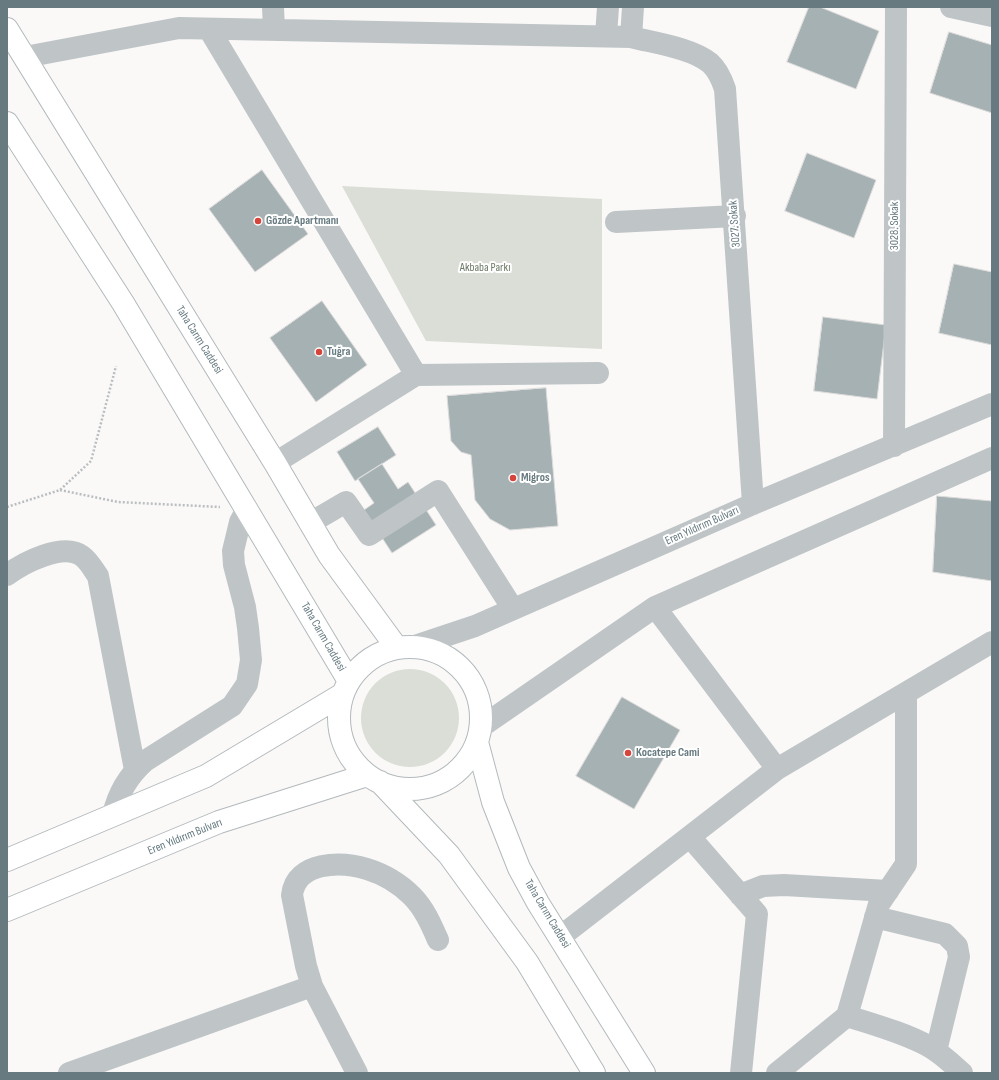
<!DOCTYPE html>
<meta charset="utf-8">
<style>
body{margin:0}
#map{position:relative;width:999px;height:1080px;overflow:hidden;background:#faf9f8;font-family:"Sofia Sans Condensed",sans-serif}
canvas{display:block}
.frame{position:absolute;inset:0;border:8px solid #667a80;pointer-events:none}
</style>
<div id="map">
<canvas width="999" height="1080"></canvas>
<div class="frame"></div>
</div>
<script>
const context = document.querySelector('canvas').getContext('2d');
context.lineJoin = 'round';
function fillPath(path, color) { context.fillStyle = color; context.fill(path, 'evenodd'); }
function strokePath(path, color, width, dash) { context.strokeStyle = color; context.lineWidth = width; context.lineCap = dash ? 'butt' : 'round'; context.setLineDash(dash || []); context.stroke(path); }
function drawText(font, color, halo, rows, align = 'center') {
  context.font = font + ' "Sofia Sans Condensed",sans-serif'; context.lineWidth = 4; context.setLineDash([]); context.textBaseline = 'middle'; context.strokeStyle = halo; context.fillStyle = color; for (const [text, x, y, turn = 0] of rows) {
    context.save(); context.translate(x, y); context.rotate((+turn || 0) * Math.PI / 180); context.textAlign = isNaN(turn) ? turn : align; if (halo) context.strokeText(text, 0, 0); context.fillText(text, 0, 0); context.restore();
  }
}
const green = new Path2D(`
 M342,186L602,199V349L426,341Z
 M361 718a49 49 0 1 1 98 0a49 49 0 1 1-98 0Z`);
const building = new Path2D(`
 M809,7H820L879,31L856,89L787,62Z
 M949,32L992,45V113L930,93Z
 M807,153L876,180L854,238L785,211Z
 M262,170L308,234L255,272L209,209Z
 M954,264L992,272V345L939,333Z
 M322,301L367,365L316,402L270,338Z
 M823,317L886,325L877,399L814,391Z
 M546,388L558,526L510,530L490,519L475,500L471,455L461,452L451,441L447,396Z
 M378,427L396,455L355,481L337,452Z
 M382,464L398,489L408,482L436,525L392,553L364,510L374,503L358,479Z
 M937,496L992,501V581L933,572Z
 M622,697L680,730L634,809L576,776Z`);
const path = new Path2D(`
 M60,490L118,502L220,507
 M7,507L60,490L91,461L116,366`);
const minor = new Path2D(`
 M273,7L274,30
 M633,7L631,37C654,43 692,48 710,63C718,70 722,80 725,89L753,504
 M951,7L992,16
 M209,29L416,375
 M606,36L608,7
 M25,57L179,28L631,37
 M616,222L735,216
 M894,446L896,7
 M275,463L416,375L598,373
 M310,523L346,502L369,535L438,491L513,609
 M7,575C23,563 63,542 82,556C89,561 93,569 98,576L135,770
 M655,607L777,769
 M412,647L475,626L753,504L992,404
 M481,727L655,607L992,458
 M113,815C118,793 128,776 145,761L232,706L247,684L251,660L248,628L245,607L234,565L233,551L240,522L247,509
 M690,837L757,914L741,1073
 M740,895L763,886L784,885L888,891
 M875,917L945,934L957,946L959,957L936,1051
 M560,937L777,769L992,642
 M847,1016C872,1024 905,1033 928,1046C941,1053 951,1063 962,1073
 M69,1073L312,986
 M357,1073L312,986L306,966L292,895C296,861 341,861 367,869C383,874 400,884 412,896C424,908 431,924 438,940
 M777,1073L847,1016L879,904L906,864V693`);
const major = new Path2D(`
 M7,29L275,463L329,555L397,648
 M7,123L123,303L349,681
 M339 718a71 71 0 1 1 142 0a71 71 0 1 1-142 0Z
 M477,742L493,802L519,868L538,903L644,1073
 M380,782L449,855L527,962L594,1073
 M7,860L206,776L343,694
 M7,910L219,822L367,775`);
const markers = [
 [258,221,4,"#d6453c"],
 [319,352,4,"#d6453c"],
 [513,478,4,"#d6453c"],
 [628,753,4,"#d6453c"]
];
const poiNames = [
 ["Gözde Apartmanı",266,221],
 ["Tuğra",327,352],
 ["Migros",521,478],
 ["Kocatepe Cami",636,753]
];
const streetNames = [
 ["3027. Sokak",735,224,-94],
 ["3028. Sokak",895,226,-90],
 ["Taha Carım Caddesi",199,340,58],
 ["Eren Yıldırım Bulvarı",702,526,-24],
 ["Taha Carım Caddesi",323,637,60],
 ["Eren Yıldırım Bulvarı",185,837,-22],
 ["Taha Carım Caddesi",547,914,59]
];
const parkNames = [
 ["Akbaba Parkı",485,268]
];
fillPath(green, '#dbded7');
fillPath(building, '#a6b1b4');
strokePath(building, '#dcdbda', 1);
strokePath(major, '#b3b9bc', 24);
strokePath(path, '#babec0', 2.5, [2, 2]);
strokePath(minor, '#bfc5c7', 22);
strokePath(major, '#fff', 22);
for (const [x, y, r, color] of markers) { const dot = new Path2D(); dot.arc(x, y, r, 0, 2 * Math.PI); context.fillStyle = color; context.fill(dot); strokePath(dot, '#fff', 1.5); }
drawText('bold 12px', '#667a80', '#fff', poiNames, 'left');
drawText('12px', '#667a80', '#fff', streetNames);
drawText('12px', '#6c7966', '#fff', parkNames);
</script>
